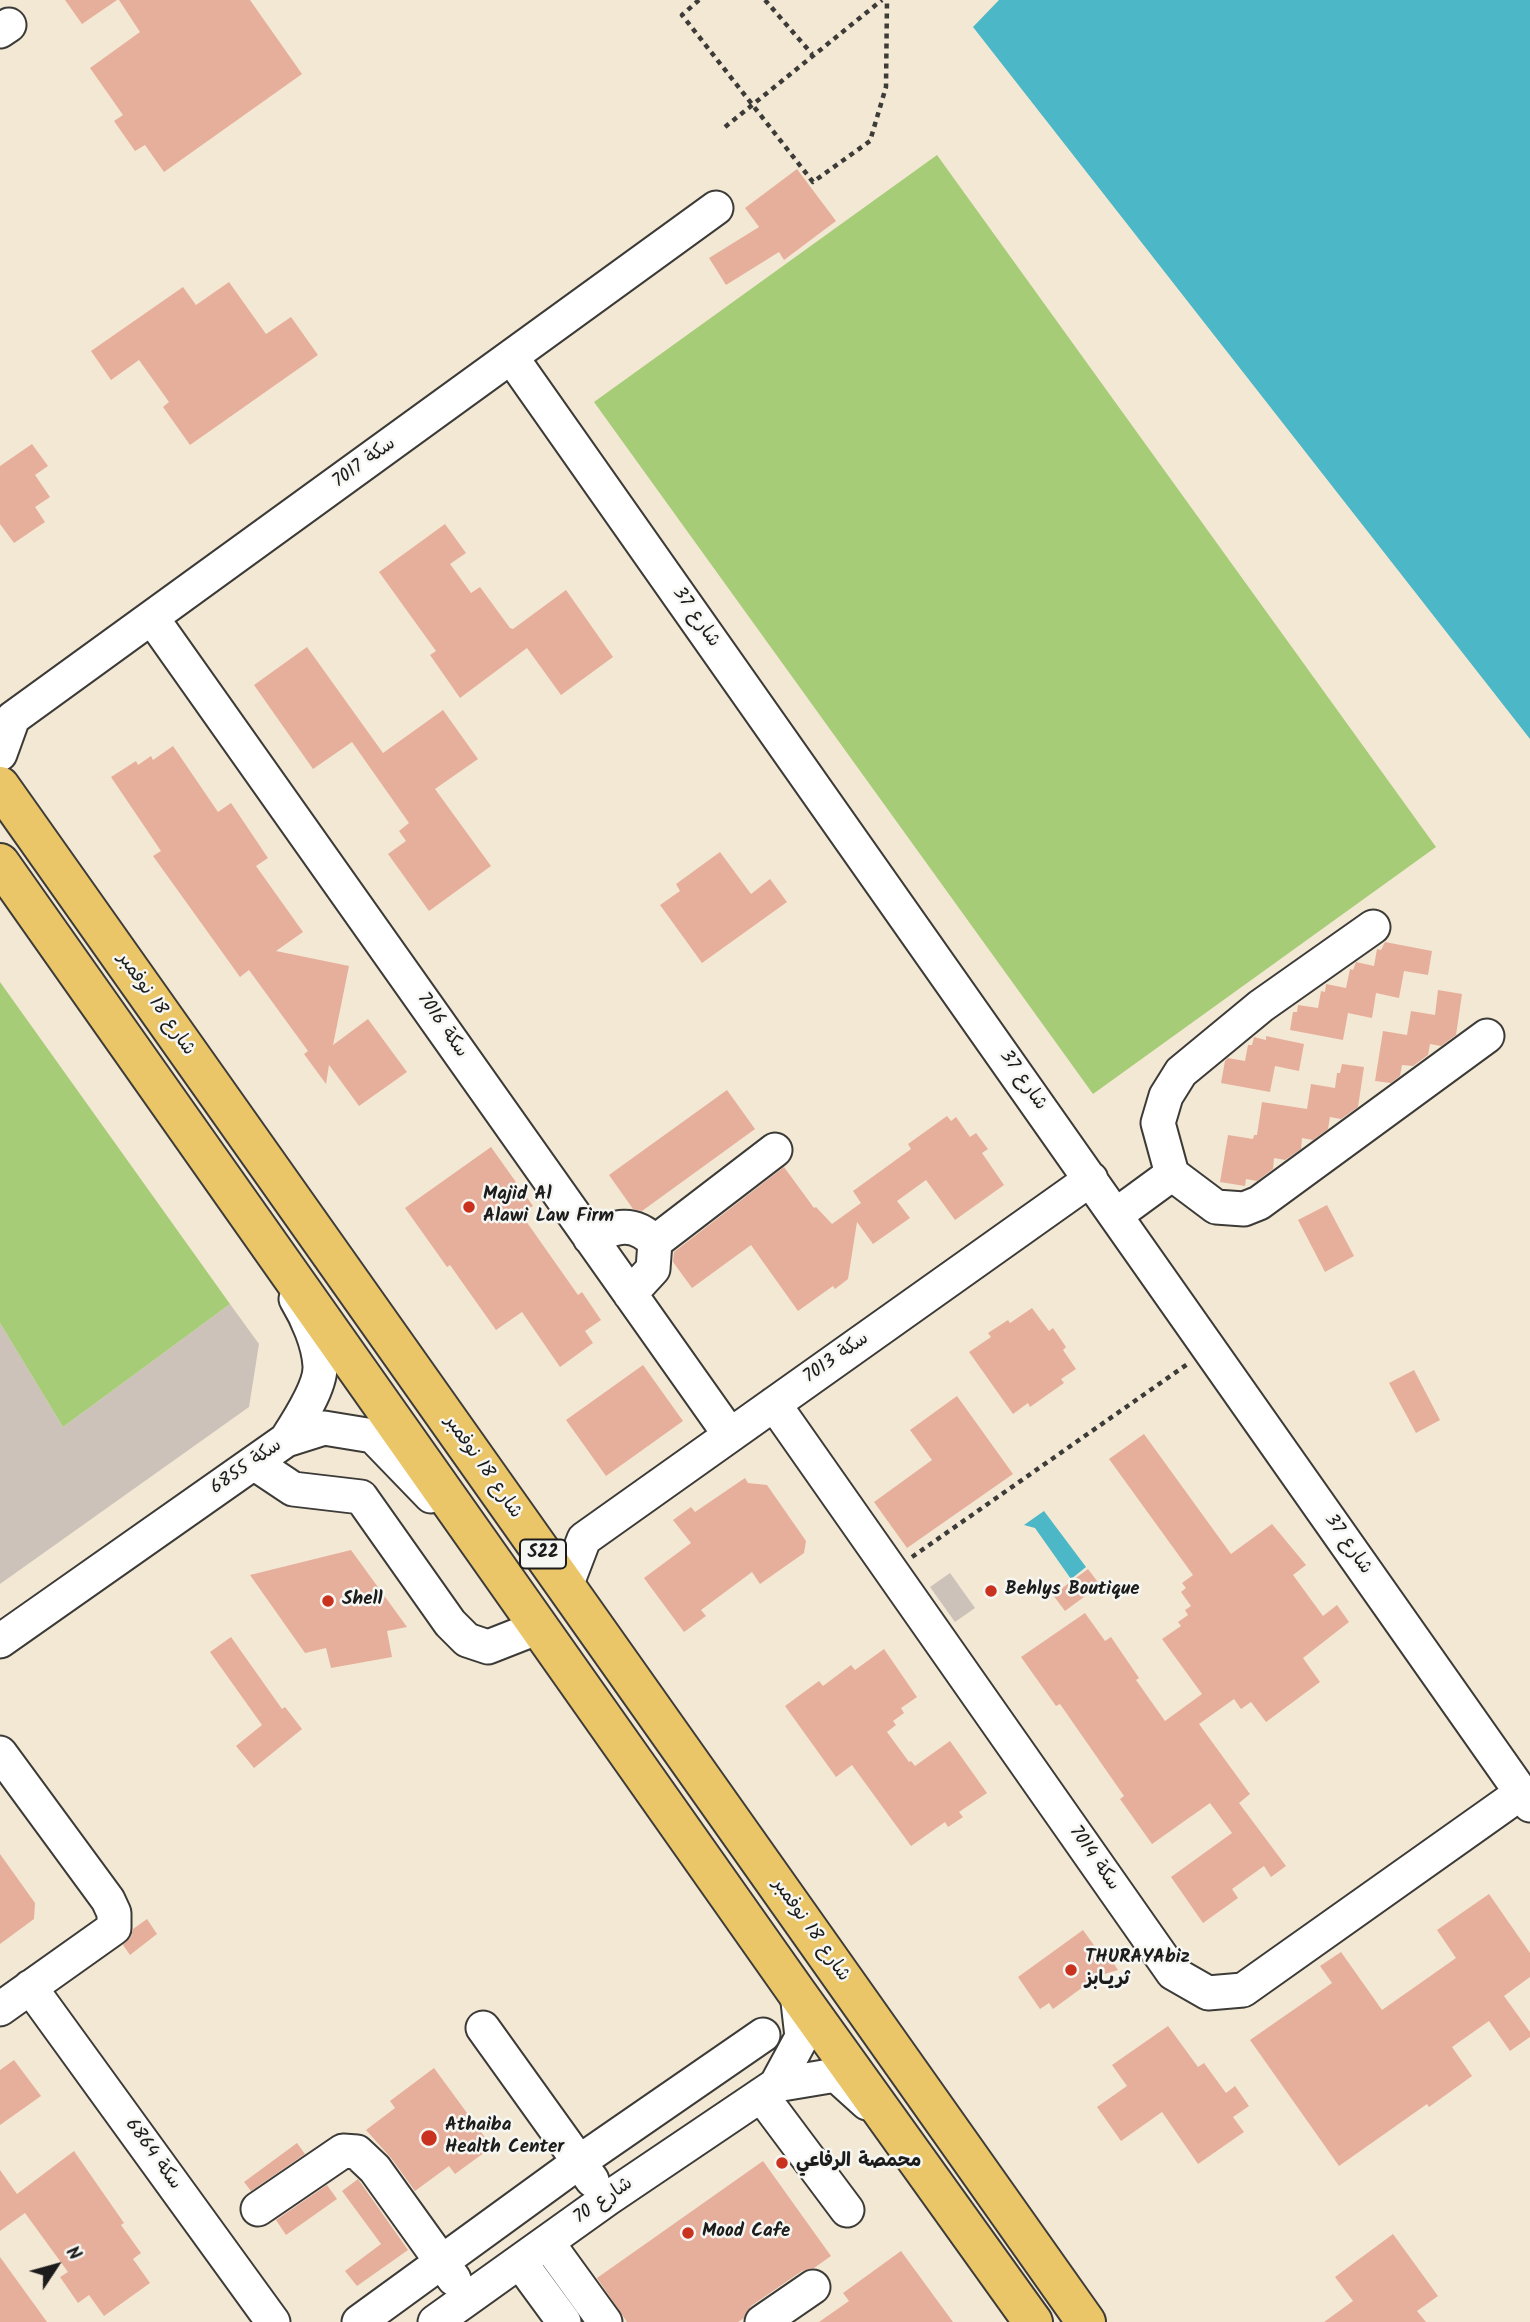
<!DOCTYPE html>
<meta charset="utf-8">
<style>
body{margin:0}
#map{position:relative;width:1530px;height:2322px;overflow:hidden;background:#f3e8d4;font-family:Kalam,sans-serif}
canvas{display:block}
.north{position:absolute;left:21px;top:2231px;width:70px;height:70px;-webkit-text-stroke:5px #f6f6f2;paint-order:stroke;rotate:54deg;font-size:19px;font-weight:700;line-height:28px;text-align:center;color:#1c1c1c}
.north::after{content:'';display:block;margin:auto;width:24px;height:32px;background:#1c1c1c;clip-path:polygon(50% 0,100% 100%,50% 72%,0 100%)}
</style>
<div id="map">
<canvas width="1530" height="2322"></canvas>
<div class="north">N</div>
</div>
<script>
const context = document.querySelector('canvas').getContext('2d');
context.lineJoin = 'round';
function fillPath(path, color) { context.fillStyle = color; context.fill(path, 'evenodd'); }
function strokePath(path, color, width, dash) { context.strokeStyle = color; context.lineWidth = width; context.lineCap = dash ? 'butt' : 'round'; context.setLineDash(dash || []); context.stroke(path); }
function drawText(font, color, halo, rows, align = 'center') {
  context.font = font + ' Kalam,"Playpen Sans Arabic",sans-serif'; context.lineWidth = 5; context.setLineDash([]); context.textBaseline = 'middle'; context.strokeStyle = halo; context.fillStyle = color; for (const [text, x, y, turn = 0] of rows) {
    context.save(); context.translate(x, y); context.rotate((+turn || 0) * Math.PI / 180); context.textAlign = isNaN(turn) ? turn : align; if (halo) context.strokeText(text, 0, 0); context.fillText(text, 0, 0); context.restore();
  }
}
const industrial = new Path2D(`
 M230,1304L259,1344L249,1407L0,1584V1323L63,1427Z
 M950,1573L975,1608L955,1622L930,1587Z`);
const green = new Path2D(`
 M937,155L1436,847L1093,1094L594,402Z
 M0,982L230,1304L63,1427L0,1323Z`);
const water = new Path2D(`
 M999,0H1530V739L973,27Z
 M1044,1511L1086,1567L1071,1579L1035,1528L1024,1525Z`);
const building = new Path2D(`
 M65,0H117L82,24Z
 M119,0H250L302,74L164,172L145,145L135,151L114,121L123,115L90,68L140,32Z
 M797,169L836,221L784,260L779,252L726,285L709,258L759,227L745,208Z
 M229,282L266,334L291,317L318,355L190,445L163,407L169,402L139,360L111,380L91,351L183,287L196,305Z
 M32,444L48,466L35,475L50,497L35,507L45,522L14,543L0,524V466Z
 M445,524L466,553L450,564L471,593L480,587L510,628L513,629L566,590L613,657L561,695L527,648L460,698L430,655L436,651L379,572Z
 M307,647L383,753L443,710L478,759L435,789L491,866L429,911L388,854L406,841L399,831L409,823L352,742L313,769L254,685Z
 M173,746L218,812L231,803L268,858L256,866L303,932L276,951L349,966L333,1045L368,1019L407,1072L359,1106L329,1065L326,1084L304,1054L308,1051L249,970L240,977L153,856L161,851L111,777L136,761L138,765L151,756L153,760Z
 M720,852L751,894L770,879L787,902L702,963L660,905L680,891L676,884Z
 M1385,942L1432,951L1428,975L1404,971L1399,998L1376,993L1372,1018L1348,1013L1343,1040L1290,1030L1293,1012H1297L1298,1005L1318,1008L1321,991L1325,992L1326,984L1346,988L1350,969L1353,970L1356,962L1374,966L1377,949L1381,950Z
 M1438,990L1462,994L1456,1035L1441,1046L1430,1044L1428,1055L1413,1066L1402,1065L1400,1076L1391,1083L1375,1081L1383,1031L1407,1035L1411,1011L1435,1015Z
 M1266,1036L1304,1044L1299,1071L1275,1066L1270,1092L1221,1083L1225,1061L1228,1058L1245,1061L1248,1045H1252L1254,1037L1266,1040Z
 M1342,1064L1364,1067L1358,1107L1341,1119L1330,1117L1328,1129L1313,1140L1302,1138L1301,1149L1285,1160L1274,1158L1273,1169L1257,1181L1246,1179L1245,1186L1220,1182L1228,1135L1253,1139L1254,1135H1257L1262,1102L1307,1109L1311,1084L1335,1088L1337,1073H1340Z
 M727,1090L755,1129L642,1211L633,1209L609,1175Z
 M947,1116L951,1121L956,1117L970,1137L976,1133L988,1149L982,1153L1004,1185L955,1220L926,1180L897,1201L910,1218L873,1244L857,1222L848,1279L835,1289L833,1286L798,1311L751,1245L692,1288L673,1262L674,1252L784,1167L814,1208L816,1207L832,1224L861,1203L853,1191L911,1149L908,1144Z
 M491,1147L533,1206L521,1214L578,1295L582,1292L601,1320L585,1331L593,1343L560,1367L522,1312L496,1330L450,1265L447,1267L405,1208Z
 M1327,1205L1354,1256L1325,1272L1298,1220Z
 M1032,1308L1049,1331L1053,1328L1066,1347L1063,1350L1076,1369L1061,1379L1064,1383L1030,1407L1028,1403L1013,1414L969,1352L991,1337L988,1333L1008,1320L1010,1323Z
 M643,1365L683,1421L606,1476L566,1420Z
 M1414,1370L1440,1420L1416,1433L1389,1383Z
 M957,1396L1013,1474L907,1548L874,1502L932,1460L910,1430Z
 M1144,1434L1231,1554L1272,1524L1306,1565L1293,1575L1323,1616L1337,1605L1349,1622L1303,1658L1320,1682L1266,1722L1251,1702L1241,1709L1234,1699L1199,1724L1250,1794L1239,1803L1286,1866L1271,1877L1264,1866L1232,1889L1238,1898L1203,1923L1171,1877L1232,1833L1210,1803L1152,1844L1120,1799L1124,1796L1060,1704L1056,1706L1021,1657L1085,1613L1105,1641L1111,1637L1139,1678L1136,1680L1165,1721L1202,1694L1162,1639L1181,1626L1178,1622L1188,1615L1185,1610L1191,1606L1181,1592L1186,1588L1182,1583L1193,1575L1109,1459Z
 M745,1478L748,1483L767,1485L806,1541L804,1553L760,1584L752,1572L701,1610L706,1616L684,1632L644,1578L691,1543L673,1520L691,1507L695,1512Z
 M351,1550L407,1627L387,1631L392,1657L331,1668L326,1648L305,1653L250,1575Z
 M1088,1569L1100,1585L1065,1611L1053,1595Z
 M231,1637L282,1709L285,1707L302,1729L254,1768L236,1746L262,1725L210,1652Z
 M884,1649L917,1697L901,1708L904,1713L893,1721L896,1725L887,1732L909,1762L911,1761L915,1766L950,1741L987,1793L959,1812L963,1817L948,1827L945,1822L911,1846L852,1765L836,1777L785,1706L819,1681L823,1686L851,1665L855,1670Z
 M0,1854L35,1903L34,1919L0,1944Z
 M1489,1894L1530,1953V1977L1504,1996L1530,2032V2037L1510,2051L1489,2021L1452,2047L1472,2076L1429,2107L1427,2104L1339,2166L1250,2040L1332,1983L1320,1966L1341,1952L1382,2010L1456,1958L1437,1930Z
 M147,1919L157,1934L130,1955L123,1945L131,1937L133,1929Z
 M1083,1930L1101,1955L1105,1951L1118,1970L1098,1976L1053,2009L1049,2003L1040,2009L1018,1977Z
 M1168,2026L1198,2067L1204,2063L1226,2093L1235,2086L1249,2106L1233,2117L1244,2132L1198,2164L1162,2112L1121,2141L1097,2107L1127,2086L1112,2065Z
 M14,2060L41,2096L0,2125V2070Z
 M434,2068L492,2147L455,2174L449,2166L415,2191L391,2158L366,2130L395,2108L390,2101Z
 M297,2143L305,2154L251,2191L244,2182Z
 M74,2151L124,2223L121,2225L141,2253L133,2259L150,2283L104,2316L89,2295L78,2303L60,2277L68,2272L25,2213L0,2231V2170L17,2194Z
 M763,2161L831,2256L814,2268L802,2271L751,2306L744,2318L738,2322H627L597,2278Z
 M358,2179L408,2250L357,2286L345,2271L381,2244L342,2191Z
 M327,2185L337,2199L286,2235L276,2220Z
 M1393,2234L1438,2296L1417,2311L1426,2322H1324L1353,2301L1335,2277Z
 M901,2251L953,2322H819L849,2301L843,2293Z
 M0,2257L47,2322H0Z`);
const path = new Path2D(`
 M699,0L682,15L813,182L870,141L886,87L887,0
 M765,0L812,54
 M725,127L882,0
 M912,1557L1189,1363`);
const minor = new Path2D(`
 M0,31L9,25
 M512,358L1530,1805
 M152,618L730,1435
 M0,754L13,718L716,208
 M1373,927L1261,1006L1181,1072L1166,1096L1158,1123L1172,1174L1216,1207L1244,1209L1259,1203L1487,1036
 M1116,1215L1172,1174
 M590,1238C616,1226 633,1220 655,1242
 M630,1294L653,1269L655,1242L775,1150
 M774,1404L1173,1973L1208,1993L1243,1990L1521,1793
 M286,1440C297,1423 321,1387 320,1366C319,1344 307,1317 296,1299
 M254,1463L293,1489L361,1497L450,1623L467,1640L488,1647L539,1627
 M566,1586L584,1539L1091,1179
 M0,1641L286,1440L324,1428L373,1436L431,1496
 M0,1753L108,1900L114,1913V1928L0,2009
 M30,1987L273,2322
 M483,2028L592,2180
 M776,2085L802,2037L797,1993
 M761,2095L847,2210
 M258,2209L343,2151L357,2152L375,2169L454,2279
 M547,2242L605,2322
 M520,2262L564,2322
 M359,2322L579,2162L763,2035
 M435,2322L607,2199L776,2085L836,2075L867,2103
 M762,2322L813,2287`);
const major = new Path2D(`
 M0,786L1086,2322
 M0,863L797,1993L1033,2322`);
const markers = [
 [469,1207,7,"#c8321e"],
 [991,1591,7,"#c8321e"],
 [328,1601,7,"#c8321e"],
 [1071,1970,7,"#c8321e"],
 [429,2138,9,"#c8321e"],
 [782,2163,7,"#c8321e"],
 [688,2233,7,"#c8321e"]
];
const shields = [
 [543,1554,46]
];
const shieldNames = [
 ["S22",543,1554]
];
const streetNames = [
 ["سكة 7017",365,464,-36],
 ["شارع 37",695,618,55],
 ["شارع 18 نوفمبر",155,1005,55],
 ["سكة 7016",441,1026,55],
 ["شارع 37",1022,1081,55],
 ["سكة 7013",837,1359,-35],
 ["سكة 6855",247,1468,-35],
 ["شارع 18 نوفمبر",482,1468,55],
 ["شارع 37",1347,1545,55],
 ["سكة 7014",1093,1859,55],
 ["شارع 18 نوفمبر",810,1931,55],
 ["سكة 6864",152,2155,54],
 ["شارع 70",604,2202,-35]
];
const poiNames = [
 ["Majid Al",483,1196],
 ["Alawi Law Firm",483,1218],
 ["Behlys Boutique",1005,1591],
 ["Shell",342,1601],
 ["THURAYAbiz",1085,1959],
 ["ثريـابز",1085,1981],
 ["Athaiba",445,2127],
 ["Health Center",445,2149],
 ["محمصة الرفاعي",796,2163],
 ["Mood Cafe",702,2233]
];
fillPath(industrial, '#cdc2b9');
fillPath(green, '#a6cc77');
fillPath(water, '#4bb7c7');
fillPath(building, '#e6af9b');
strokePath(minor, '#3c3b38', 37);
strokePath(major, '#3c3b38', 42);
strokePath(path, '#3c3b38', 4.5, [5, 5]);
strokePath(minor, '#fff', 33);
strokePath(major, '#ebc669', 38);
for (const [x, y, r, color] of markers) { const dot = new Path2D(); dot.arc(x, y, r, 0, 2 * Math.PI); context.fillStyle = color; context.fill(dot); strokePath(dot, '#f6f6f2', 2.5); }
for (const [x, y, w] of shields) { const box = new Path2D(); box.roundRect(x - w / 2, y - 14.5, w, 29, 5); context.fillStyle = '#f6f6f2'; context.fill(box); strokePath(box, '#1c1c1c', 2); }
drawText('bold 18px', '#1c1c1c', null, shieldNames);
drawText('19px', '#1c1c1c', '#f6f6f2', streetNames);
drawText('bold 19px', '#1c1c1c', '#f6f6f2', poiNames, 'left');
</script>
